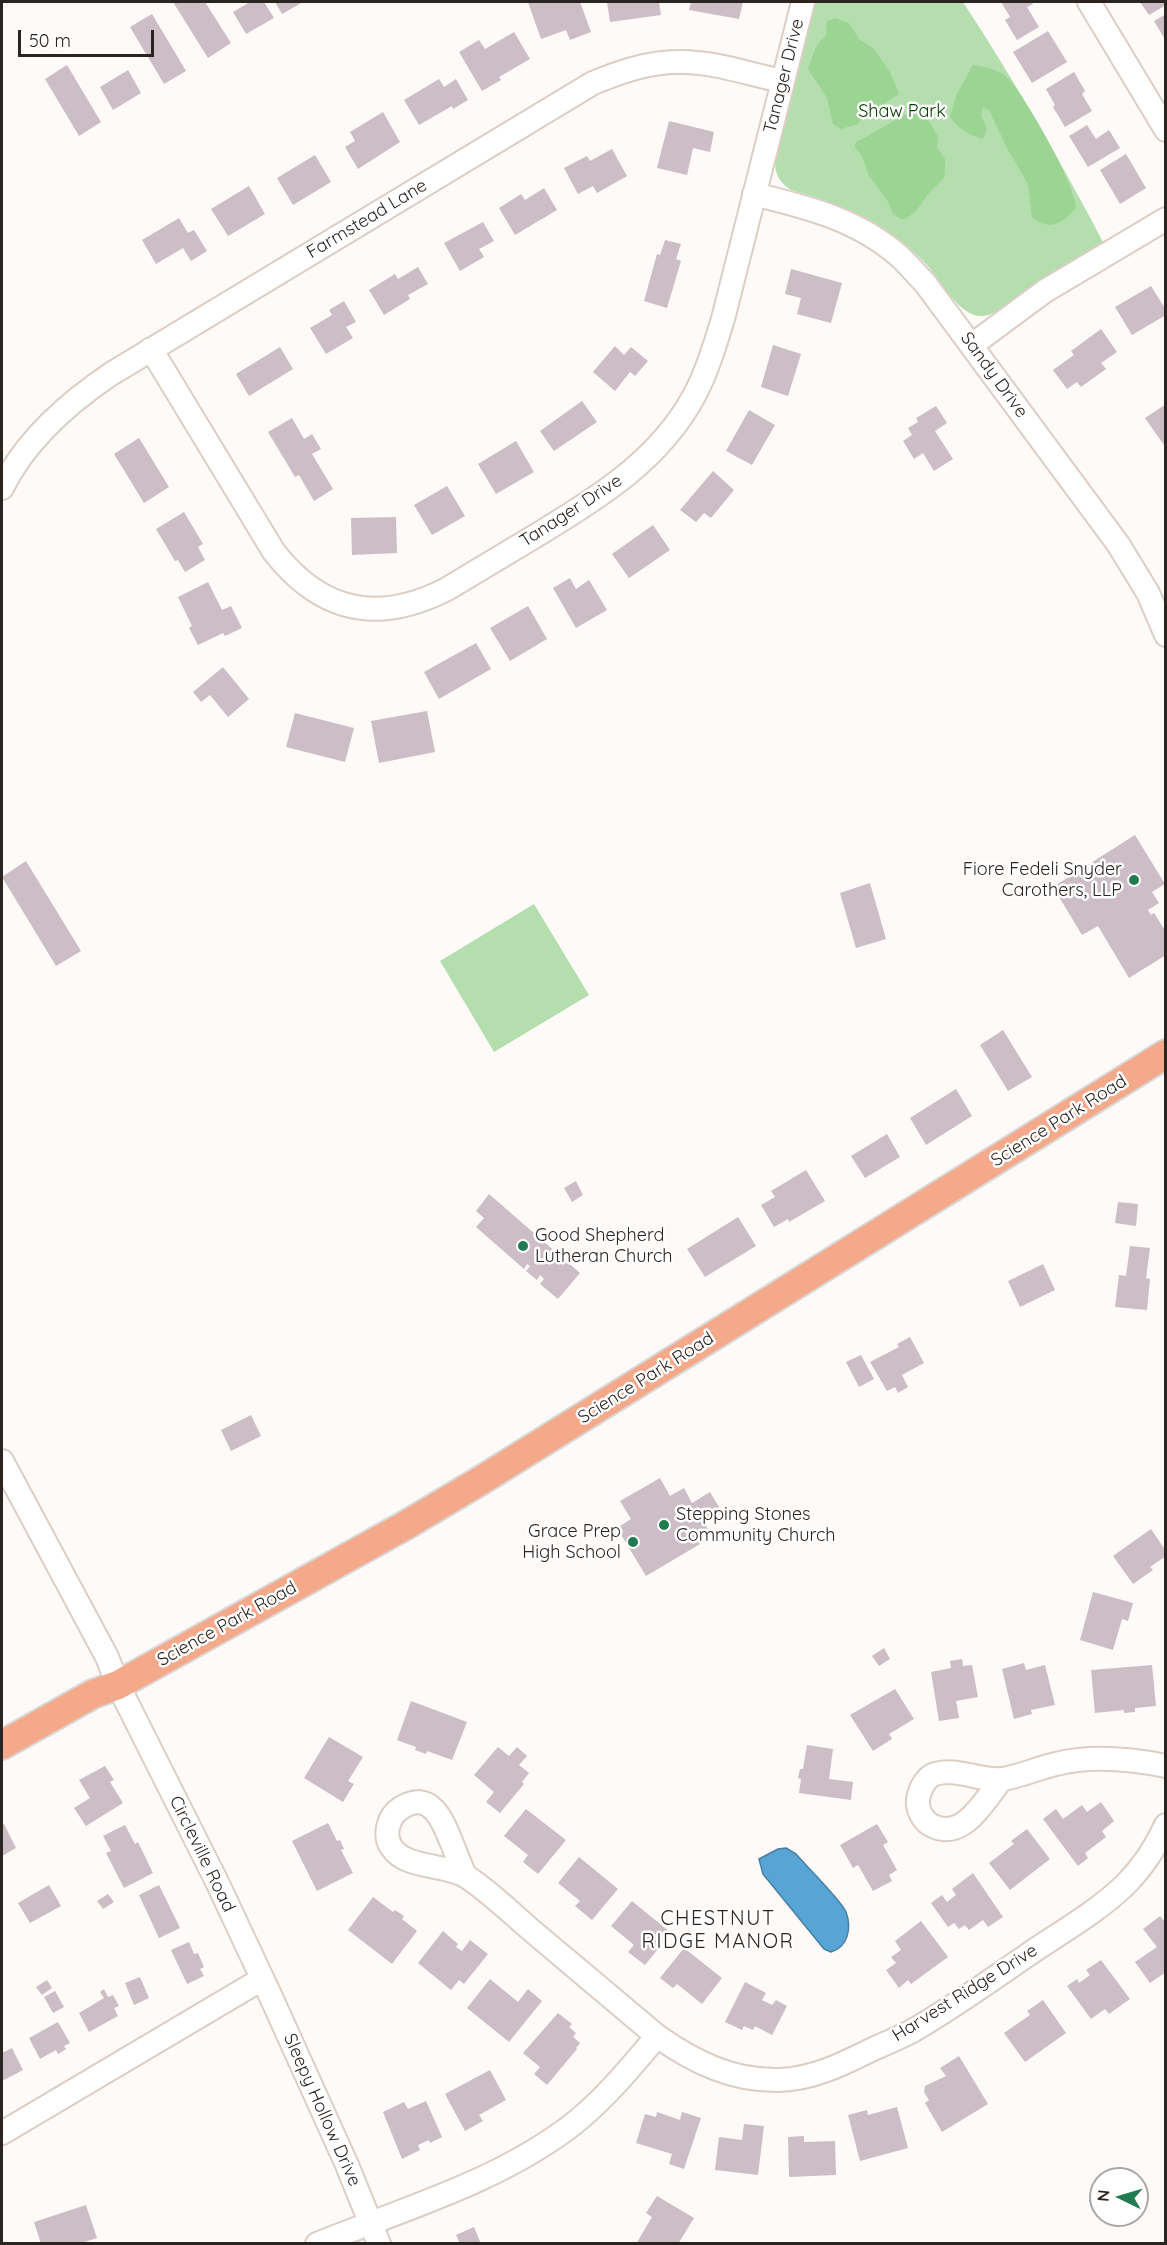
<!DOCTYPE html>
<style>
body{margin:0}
#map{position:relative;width:1167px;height:2245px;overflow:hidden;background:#fdfaf8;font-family:Quicksand,sans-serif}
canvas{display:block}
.frame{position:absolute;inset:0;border:3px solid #2b2521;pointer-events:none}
.north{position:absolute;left:1089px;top:2167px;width:60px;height:60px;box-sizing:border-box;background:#fff;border:2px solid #aaa8a6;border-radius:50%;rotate:275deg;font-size:16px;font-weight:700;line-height:24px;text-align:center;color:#2b2521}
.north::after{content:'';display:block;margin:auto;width:21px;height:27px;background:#217b50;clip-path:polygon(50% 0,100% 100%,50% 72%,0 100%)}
.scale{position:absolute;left:18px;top:30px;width:136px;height:27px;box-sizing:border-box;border:3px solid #2b2521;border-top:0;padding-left:8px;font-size:18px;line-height:21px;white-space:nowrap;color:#2b2521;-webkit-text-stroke:4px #fff;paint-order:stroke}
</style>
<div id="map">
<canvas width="1167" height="2245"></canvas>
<div class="frame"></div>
<div class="north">N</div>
<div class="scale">50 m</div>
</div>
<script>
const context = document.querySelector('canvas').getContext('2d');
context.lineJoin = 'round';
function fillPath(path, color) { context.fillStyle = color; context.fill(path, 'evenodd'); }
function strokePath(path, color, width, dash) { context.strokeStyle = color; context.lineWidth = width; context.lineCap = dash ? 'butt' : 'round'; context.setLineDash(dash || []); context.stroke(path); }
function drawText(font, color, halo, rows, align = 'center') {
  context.font = font + ' Quicksand,sans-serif'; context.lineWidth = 5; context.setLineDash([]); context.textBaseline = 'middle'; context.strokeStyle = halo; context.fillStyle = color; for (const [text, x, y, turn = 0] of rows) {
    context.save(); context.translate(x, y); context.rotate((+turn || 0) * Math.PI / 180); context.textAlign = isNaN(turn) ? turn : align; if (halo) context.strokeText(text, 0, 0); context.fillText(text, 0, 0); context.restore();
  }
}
const green = new Path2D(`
 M815,2H963C1014,80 1060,160 1103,242C1081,256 1058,268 1037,283C1023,292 999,315 983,316C959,318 941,279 925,263C886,222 844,205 791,190C779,182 775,174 775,161Z
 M534,904L589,995L494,1052L440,961Z`);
const forest = new Path2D(`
 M835,18L849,23L859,39L873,48L890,72L899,94L862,118L858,124L841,129L833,124L827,98L808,69C814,56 813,45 826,36L827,21Z
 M973,65C985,67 999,69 1008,78C1025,96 1076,185 1076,208C1063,223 1049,232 1032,217L1028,184L1008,150L989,110L983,108L981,115L987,129L983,139C969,135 959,129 950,117L956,96Z
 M916,111H921L924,118L929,121L938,137L937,147L945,159V174L944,178L928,194L917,210L906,219H901L893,214L887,200L868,174L862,156L854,146L857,141L866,137L902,116Z`);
const water = new Path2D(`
 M786,1848L796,1854C806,1866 841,1900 846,1912C852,1928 848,1947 831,1952L824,1949L763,1874L759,1859L778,1849Z`);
const building = new Path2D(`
 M173,2H205L231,43L208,58Z
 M250,2H264L274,18L246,34L233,12Z
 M275,2H303L282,14Z
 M528,2H580L591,32L570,40L566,30L541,39Z
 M607,2H659L661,15L610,22Z
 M691,2H743L739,19L689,10Z
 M1001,2H1031L1033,4L1027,7L1039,27L1017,40L1005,20L1010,17Z
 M1140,2H1166V5L1149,15Z
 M152,14L186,71L164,84L130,27Z
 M1166,14V41L1154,21Z
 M1048,31L1067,62L1032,83L1013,52Z
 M514,32L530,59L499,77L501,80L482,91L459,52L479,40L485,49Z
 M67,65L101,122L79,136L45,79Z
 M128,70L141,93L113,110L100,87Z
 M1074,72L1085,91L1082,94L1092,111L1065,127L1053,107L1055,105L1046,89Z
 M439,79L444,87L456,79L468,100L453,109L452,106L419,125L404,100Z
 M383,112L400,142L358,169L345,147L355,141L350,132Z
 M669,121L714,132L710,152L693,148L687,175L657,168Z
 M1087,125L1096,139L1109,130L1120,148L1088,167L1069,136Z
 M612,149L627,176L597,193L593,186L578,194L564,168L587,156L590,161Z
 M1126,154L1146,188L1120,204L1100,170Z
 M315,155L331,182L293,205L277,178Z
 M249,186L265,214L228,236L211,209Z
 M544,188L557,210L515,235L499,208L521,194L525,200Z
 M179,218L188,233L194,230L207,251L191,261L183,248L156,264L142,240Z
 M483,222L494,241L479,249L484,257L460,271L444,243Z
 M665,240L681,244L676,259L681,261L667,308L644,301L657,254L660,255Z
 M418,267L428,284L408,295L410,299L384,315L369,290L395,274L398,279Z
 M791,269L842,283L831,323L797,314L801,298L785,294Z
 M1151,286L1166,310V315L1132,335L1115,307Z
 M344,301L356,322L346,327L353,338L326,354L310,328L332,315L329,310Z
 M1101,329L1117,352L1101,363L1106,369L1081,387L1077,382L1067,389L1053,370L1074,355L1071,351Z
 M773,345L801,354L788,396L761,387Z
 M615,346L624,355L631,347L648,361L635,376L630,372L615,391L593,372Z
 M280,347L293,369L249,396L236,374Z
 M582,401L597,422L554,451L540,431Z
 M1166,404V448L1145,418Z
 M936,406L947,423L935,431L953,459L934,471L923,453L914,459L903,441L912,435L908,428L918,422L916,418Z
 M749,410L775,425L752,465L726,451Z
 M292,418L304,439L312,434L321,449L312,454L333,489L314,501L299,475L295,477L268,432Z
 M139,438L169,487L144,503L114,454Z
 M516,441L534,472L496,494L478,464Z
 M713,471L734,490L711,518L704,513L696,522L680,510Z
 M447,486L465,516L432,535L414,505Z
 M184,512L203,544L198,547L205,560L185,572L178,560L175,561L156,529Z
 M396,517L397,553L352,555L351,518Z
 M653,525L670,550L629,578L612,554Z
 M570,578L576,589L589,580L607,610L576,628L553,588Z
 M208,582L222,610L231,606L242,628L225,636L223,633L198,645L189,628L192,626L178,597Z
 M528,606L547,639L510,661L490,628Z
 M476,643L491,669L439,699L424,672Z
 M223,667L249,699L228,717L210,695L201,702L193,692Z
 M427,711L435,752L379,763L371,721Z
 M295,713L354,728L345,762L286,747Z
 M1135,835L1165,884L1152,892L1159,903L1148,910L1151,915L1154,913L1166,932V955L1129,978L1098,926L1082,935L1053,887Z
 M26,861L81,951L56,966L2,877Z
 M870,883L886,939L856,948L840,893Z
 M1003,1030L1032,1077L1008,1091L980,1045Z
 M956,1089L972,1116L926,1145L910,1118Z
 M887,1134L900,1157L865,1178L851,1156Z
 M806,1170L825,1201L789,1222L788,1219L774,1227L761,1205L775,1197L771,1191Z
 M576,1181L583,1195L572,1202L564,1188Z
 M489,1194L580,1273L558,1299L540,1284L544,1279L540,1275L537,1280L526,1271L530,1266L527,1264L524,1269L476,1227L484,1218L476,1211Z
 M1118,1202L1138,1204L1136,1226L1115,1223Z
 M738,1217L756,1246L705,1277L687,1249Z
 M1130,1246L1150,1248L1146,1278L1150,1279L1147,1310L1115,1307L1119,1275L1126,1276Z
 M1043,1264L1055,1290L1020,1307L1008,1281Z
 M910,1337L924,1363L902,1375L908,1387L898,1393L895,1387L887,1391L870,1362L899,1347L897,1344Z
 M861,1355L874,1379L859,1387L846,1362Z
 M251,1415L261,1436L231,1451L221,1430Z
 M660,1478L670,1496L684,1488L692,1503L710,1492L722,1512L704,1522L712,1537L646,1576L617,1528L631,1519L620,1501Z
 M1151,1529L1166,1551V1556L1150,1567L1153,1570L1133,1584L1113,1556Z
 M1093,1592L1133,1603L1128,1621L1122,1619L1113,1650L1080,1640Z
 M884,1648L890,1659L879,1666L872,1656Z
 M962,1659L963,1666L972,1665L978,1697L956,1701L959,1718L939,1721L931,1672L951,1668L950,1661Z
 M1024,1663L1026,1670L1045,1665L1055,1705L1031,1710L1032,1714L1014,1719L1002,1669Z
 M1152,1665L1156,1706L1135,1708V1712L1124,1713V1710L1095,1713L1091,1670Z
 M895,1689L914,1719L889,1734L892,1739L873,1751L850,1715Z
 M411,1701L467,1722L452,1760L427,1751L426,1754L415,1750L416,1747L397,1740Z
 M329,1737L363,1757L348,1781L354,1784L343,1802L304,1778Z
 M807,1745L833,1749L829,1779L853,1782L851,1800L799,1793L801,1779L798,1778L800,1769H803Z
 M498,1747L509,1756L517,1747L527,1756L519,1765L529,1773L522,1782L524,1784L500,1813L486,1802L494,1792L474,1775Z
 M105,1766L114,1780L110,1782L123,1803L86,1826L74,1808L90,1798L79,1780Z
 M1101,1802L1114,1821L1102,1831L1106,1837L1085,1853L1088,1858L1078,1866L1043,1819L1056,1809L1063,1819L1082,1805L1087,1812Z
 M526,1809L566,1840L538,1874L523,1862L528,1855L504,1836Z
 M328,1823L337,1841L340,1840L344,1849L341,1850L353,1873L317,1891L292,1841Z
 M4,1824L16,1848L2,1856V1825Z
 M877,1824L888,1842L883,1845L897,1870L889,1875L892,1881L873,1891L858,1865L853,1868L840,1845Z
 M125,1825L135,1844L138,1842L153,1873L124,1888L106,1853L111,1851L103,1836Z
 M1027,1829L1050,1859L1010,1890L989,1863L1014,1844L1011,1841Z
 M579,1857L618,1889L592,1920L575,1906L580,1901L558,1883Z
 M973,1873L1003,1917L988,1927L983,1920L969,1930L965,1925L959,1929L954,1923L948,1927L931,1903L942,1895L947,1902L956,1895L952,1889Z
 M49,1885L61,1906L30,1923L18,1903Z
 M159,1885L180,1928L159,1938L139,1895Z
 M108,1894L114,1902L103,1909L97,1901Z
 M373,1897L393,1912L395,1910L404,1916L402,1919L417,1931L392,1964L348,1930Z
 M632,1901L671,1933L645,1965L628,1952L634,1945L611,1926Z
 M1160,1916L1166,1923V1972L1150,1983L1135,1962L1157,1947L1143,1929Z
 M921,1921L948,1957L911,1984L908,1980L899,1988L886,1970L896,1963L891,1957L901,1950L895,1941Z
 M443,1931L458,1944L456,1947L462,1951L470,1940L488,1954L464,1984L459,1980L451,1990L418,1963Z
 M189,1942L194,1954L198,1953L204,1967L200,1969L204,1976L187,1984L171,1950Z
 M684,1948L722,1978L702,2004L677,1984L673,1988L660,1978Z
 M1101,1960L1130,1999L1109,2014L1105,2009L1091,2019L1067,1986L1077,1979L1079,1983L1090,1975L1086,1970Z
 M140,1977L149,1998L134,2005L125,1983Z
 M490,1979L518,2002L528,1989L542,2001L509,2042L467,2008Z
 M47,1980L52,1988L42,1995L36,1987Z
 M745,1982L766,1993L762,2000L772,2005L776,2000L787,2006L772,2035L755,2026L753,2030L744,2026L742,2030L725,2022Z
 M104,1989L108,1997L113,1995L119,2006L114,2008L118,2016L89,2032L79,2013L104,1998L100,1992Z
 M55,1991L64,2007L53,2013L44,1997Z
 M1043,2000L1066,2033L1025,2062L1004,2033L1030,2015L1027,2011Z
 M558,2013L572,2024L569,2027L576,2033L573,2037L580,2043L576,2048L577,2049L547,2085L534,2074L540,2067L523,2053Z
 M58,2022L70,2043L64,2046L66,2049L58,2054L56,2050L40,2059L29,2038Z
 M12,2048L23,2070L2,2081V2053Z
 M959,2056L988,2104L942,2132L925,2103L929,2100L924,2092L925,2086L946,2076L940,2068Z
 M490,2070L506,2100L479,2115L483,2121L465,2131L445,2094Z
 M426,2101L442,2137L430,2143L429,2140L418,2145L420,2150L402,2159L383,2112L404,2102L408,2109Z
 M897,2107L908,2148L860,2161L848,2115L867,2110L868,2115Z
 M657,2112L680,2120L682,2112L701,2118L684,2169L669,2164L672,2154L636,2143L645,2114L656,2117Z
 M744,2124L764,2126L758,2175L715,2170L719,2137L742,2140Z
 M804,2136V2142L835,2141L836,2175L789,2177L788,2137Z
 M657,2196L694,2218L678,2244H636L652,2217L646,2213Z
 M86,2205L97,2238L78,2244H41L34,2222Z
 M474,2227L481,2244H460L456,2235Z`);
const minor = new Path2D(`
 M1089,2L1166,130
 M754,194C806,207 857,219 899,256C908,264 916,274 925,283L1118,544L1148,593L1166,635
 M972,345L1045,291L1166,219
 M151,349L274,552C322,613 379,624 447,589C479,570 510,551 542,532C601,496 660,459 694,396C707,372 715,345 723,319L803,2
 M2,488C25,441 68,403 111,374L593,83C620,72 648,62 678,62C712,61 748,74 782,81
 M2,1461L107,1657L118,1685L218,1884L271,1997L347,2165L379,2244
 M1002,1779C985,1799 964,1841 933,1826C925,1823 919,1813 918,1805C917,1794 924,1778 935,1774C956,1767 982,1782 1003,1779C1021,1776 1038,1768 1056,1764C1091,1755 1131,1759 1166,1766
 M465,1876C461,1866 457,1856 453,1846C444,1824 432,1788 401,1808C388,1816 383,1836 392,1848C406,1869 448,1864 467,1877C490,1892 510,1912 531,1930C573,1965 615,2001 657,2036C694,2062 732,2081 779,2080C813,2079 843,2064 873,2049C887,2043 901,2037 914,2030C955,2006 994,1978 1032,1952C1063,1931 1098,1911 1125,1885C1142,1868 1156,1847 1166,1825
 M2,2133L262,1979
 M317,2244C403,2209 498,2182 572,2125C604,2100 631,2067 657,2036`);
const major = new Path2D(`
 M2,1745L93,1694L118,1685L406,1525L480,1481L1166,1054`);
const markers = [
 [1134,880,6,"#217b50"],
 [523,1246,6,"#217b50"],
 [664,1525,6,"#217b50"],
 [633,1542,6,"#217b50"]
];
const streetNames = [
 ["Tanager Drive",784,76,-76],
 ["Farmstead Lane",367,219,-31],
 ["Sandy Drive",994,375,54],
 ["Tanager Drive",571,511,-33],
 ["Science Park Road",1059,1121,-32],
 ["Science Park Road",646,1378,-32],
 ["Science Park Road",227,1624,-29],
 ["Circleville Road",202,1854,64],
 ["Harvest Ridge Drive",965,1993,-32],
 ["Sleepy Hollow Drive",322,2110,66]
];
const parkNames = [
 ["Shaw Park",902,112]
];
const poiNames = [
 ["Fiore Fedeli Snyder",1122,870],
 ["Carothers, LLP",1122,891],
 ["Good Shepherd",535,1236,"left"],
 ["Lutheran Church",535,1257,"left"],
 ["Stepping Stones",676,1515,"left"],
 ["Community Church",676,1536,"left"],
 ["Grace Prep",621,1532],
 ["High School",621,1553]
];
const neighbourhoodNames = [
 ["CHESTNUT",718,1919],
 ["RIDGE MANOR",718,1942]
];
fillPath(green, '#b5deae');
fillPath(forest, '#9cd493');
fillPath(water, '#56a5d6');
strokePath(water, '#497fa0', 1.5);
fillPath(building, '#ccbdc6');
strokePath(minor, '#dccec4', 26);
strokePath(major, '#d9d8d7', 32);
strokePath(minor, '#fff', 22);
strokePath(major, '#f4a98b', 28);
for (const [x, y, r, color] of markers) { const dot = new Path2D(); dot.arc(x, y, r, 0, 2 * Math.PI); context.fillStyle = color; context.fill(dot); strokePath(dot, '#fff', 2); }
drawText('18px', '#2b2521', '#fff', streetNames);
drawText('18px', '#094200', '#fff', parkNames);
drawText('18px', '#2b2521', '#fff', poiNames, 'right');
context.letterSpacing = '1.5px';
drawText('20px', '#2b2521', '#fff', neighbourhoodNames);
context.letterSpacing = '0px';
</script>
